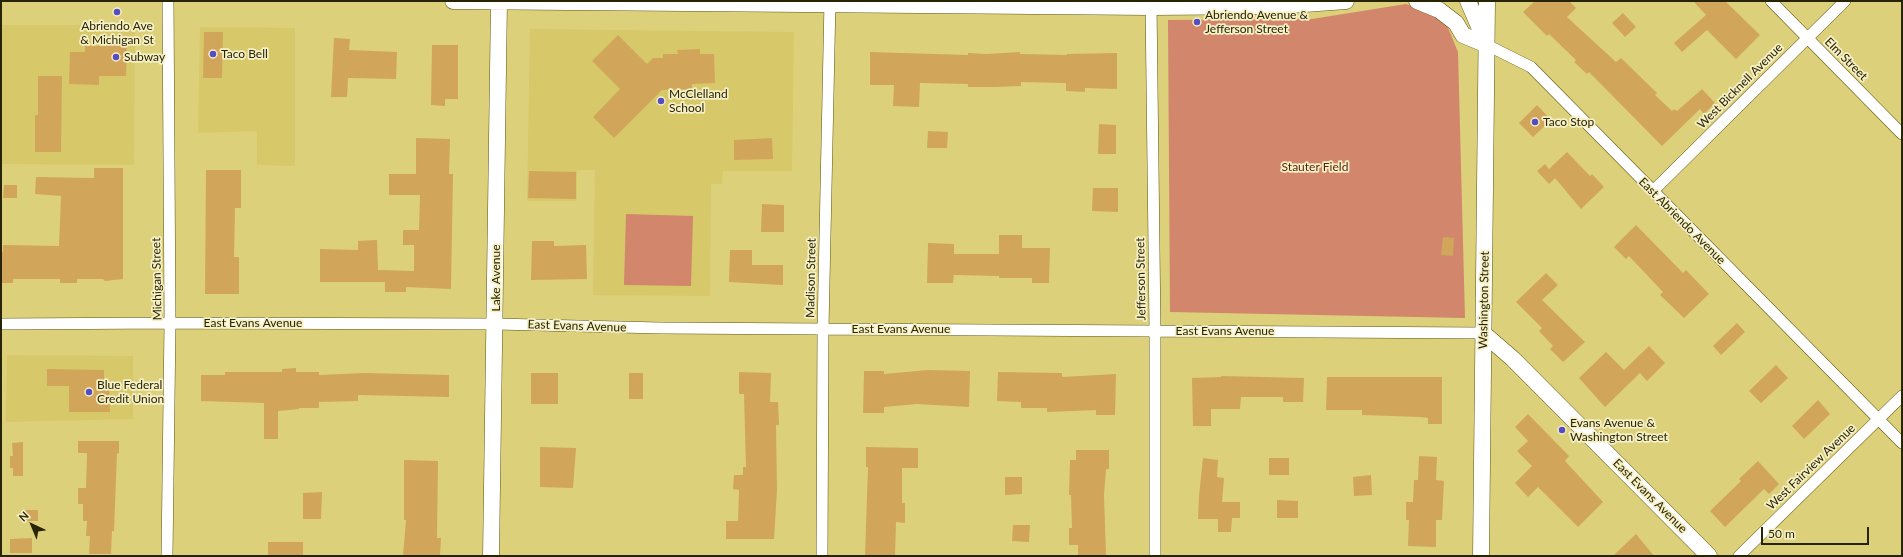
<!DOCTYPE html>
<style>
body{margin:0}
#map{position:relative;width:1903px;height:557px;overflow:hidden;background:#ddd07a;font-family:Lato,sans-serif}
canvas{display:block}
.frame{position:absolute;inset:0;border:2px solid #282300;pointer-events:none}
.north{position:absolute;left:12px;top:505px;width:40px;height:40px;-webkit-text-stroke:3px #f6f0c7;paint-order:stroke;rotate:316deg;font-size:11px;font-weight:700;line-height:16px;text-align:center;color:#282300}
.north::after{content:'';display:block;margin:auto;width:14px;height:18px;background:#282300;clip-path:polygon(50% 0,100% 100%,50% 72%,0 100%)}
.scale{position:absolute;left:1761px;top:527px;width:108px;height:18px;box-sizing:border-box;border:2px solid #282300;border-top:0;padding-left:5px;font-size:12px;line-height:14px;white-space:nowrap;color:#282300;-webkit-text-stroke:3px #f6f0c7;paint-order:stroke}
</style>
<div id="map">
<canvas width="1903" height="557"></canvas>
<div class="frame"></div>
<div class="north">N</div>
<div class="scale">50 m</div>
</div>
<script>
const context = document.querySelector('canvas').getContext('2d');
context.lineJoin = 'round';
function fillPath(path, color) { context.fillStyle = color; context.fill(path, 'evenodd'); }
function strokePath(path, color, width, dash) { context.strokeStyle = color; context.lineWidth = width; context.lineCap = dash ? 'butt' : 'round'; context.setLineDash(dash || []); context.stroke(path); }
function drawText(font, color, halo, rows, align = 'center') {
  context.font = font + ' Lato,sans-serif'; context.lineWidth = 3.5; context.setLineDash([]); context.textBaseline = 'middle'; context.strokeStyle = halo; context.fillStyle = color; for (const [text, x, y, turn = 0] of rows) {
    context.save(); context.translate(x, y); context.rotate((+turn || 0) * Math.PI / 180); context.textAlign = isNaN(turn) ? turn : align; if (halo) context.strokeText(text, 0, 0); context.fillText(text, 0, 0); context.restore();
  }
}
const built = new Path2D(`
 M1,25H135L134,165L1,164Z
 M200,27L295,28V166L257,165V131L198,133Z
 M530,29L794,32L792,171H723L722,184H711L710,296L593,295L595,170H577V201H527Z
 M7,355L133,356V419L6,422Z`);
const green = new Path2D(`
 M1406,4L1425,11L1447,25L1458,52L1465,318L1170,312L1168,20L1312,19Z
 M626,214L693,216L691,286L624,285Z`);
const building = new Path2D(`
 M1535,1H1569L1576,8L1567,17L1616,62L1621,58L1657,93L1655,95L1672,111L1674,109L1677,111L1702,89L1715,103L1704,114L1700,109L1662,146L1589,72L1587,74L1574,62L1576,60L1549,34L1547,36L1523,12Z
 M1693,1H1725L1760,35L1736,59L1707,30L1682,52L1674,43L1706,15Z
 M1623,13L1636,27L1625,37L1612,23Z
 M204,32H223L222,78H203Z
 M618,35L647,64L653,58H663V54H678L677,50L700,49V54H714L715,83L692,84V89L662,90L614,138L593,117L620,89L592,61Z
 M334,38L350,39L349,50L397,52L396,79L348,78L347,97H331Z
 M107,44H127L126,76H99V85L69,84L70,52H85V46H107Z
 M432,45H458V99H445V106L431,105Z
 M870,52L968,55V53L987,54L1020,52V54L1067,55V54L1117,53V89L1085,88V92L1066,91V83L1021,82V86L996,87H968V84L920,83L919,107L893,106L894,85H870Z
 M38,76H62L61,152H35V115H38Z
 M1537,105L1551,120L1533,137L1519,123Z
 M1099,124L1116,125V154H1098Z
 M928,131L948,132L947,148H927Z
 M416,138L450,139L449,174H453L451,289L406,287V292H385V282H320V249L358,250V241L377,240L378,270L414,271V245H403V230H419L420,195H389V174H416Z
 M772,138L773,159L734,160V140Z
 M1567,152L1590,176L1592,174L1604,187L1581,209L1555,178L1549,184L1537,171L1545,164L1549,169Z
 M94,168H123V279L105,281L103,279H77V283H60V279H13V283H1V252H3V245L59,246L61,196L35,194L36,177L94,178Z
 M206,170H241V208H235L234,257H239V294H205Z
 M529,171L576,172V199L528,198Z
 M4,185H17V198H3Z
 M1093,188H1118V212L1092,211Z
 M762,204L784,205V232H761Z
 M1636,225L1683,273L1686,270L1709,294L1684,318L1660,295L1663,292L1629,256L1626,259L1614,247Z
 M999,235H1022V248H1050L1049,283H1032V278H999V276L954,275L953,283H927L928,243L954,244V254H999Z
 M1443,237L1454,238L1453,256L1441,255Z
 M532,241H554V246L586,245L587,279L531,280Z
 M730,250H752V265H783V285L729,282Z
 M1546,273L1558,285L1542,300L1585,342L1563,362L1550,349L1553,346L1539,331L1542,328L1516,302Z
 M1737,323L1745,332L1721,355L1713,346Z
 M1649,346L1665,363L1647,381L1640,373L1605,407L1579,378L1606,352L1624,370Z
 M1776,365L1788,378L1761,403L1749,391Z
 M296,368V372H319V375L364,373L449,375V397L358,395V401L319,402V408H299V409L278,411V439H264V403L201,401V375H225V372H282V369Z
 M47,369L104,370V382H109L110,412H69V386H47Z
 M928,370L970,371L969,407L917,404L884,407V413H863L864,371H884V374Z
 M739,372L771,373L770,402H778L779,425H776L777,490L774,539H726V521H738L739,490L733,489L734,475H743V467H746L744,394H739Z
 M998,372L1062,373V377L1116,374L1115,415H1096V410L1047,412V408H1021V402L997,401Z
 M531,373H558V404H531Z
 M629,373H643V399H629Z
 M1221,376L1304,378L1303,402H1283V397H1241L1240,409H1211V426H1193L1192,378L1221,377Z
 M1327,377H1442V424H1428V418L1420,417L1362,415V410H1326Z
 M1818,400L1830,414L1804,439L1792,426Z
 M1528,414L1569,456L1565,461L1603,502L1578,527L1538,487L1528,497L1515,483L1532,466L1517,451L1528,441L1515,427Z
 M78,441H119V454L117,453L114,531H112L111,554H89L90,536H86L87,521H83V504H78V488H86L87,453H78Z
 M23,442V476H13V468H10V456H13L12,443Z
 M540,447L576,448L573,488L540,487Z
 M866,447L918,448V468H902V503H905V523L896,522L895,556H865L868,467H866Z
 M1076,450H1109V469H1106L1104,495L1106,556H1078V545H1069V528H1072L1071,495H1069L1070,460H1076Z
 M1419,456L1437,457L1436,480L1444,481L1442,520H1436V547L1408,546L1409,520H1406V502H1413L1414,480H1418Z
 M1203,458L1218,460L1217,477L1224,478L1222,502H1240V518H1232L1231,532H1218V519H1198L1199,496Z
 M1269,458H1289V475H1269Z
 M404,460L438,461L437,538H441L440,556H403L406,520H404Z
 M1758,461L1779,484L1769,494L1764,489L1725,527L1710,511L1741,481L1739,479Z
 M1371,475L1372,495L1354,496L1353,477Z
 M1005,477H1022V494L1005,495Z
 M322,492L321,519H303V493Z
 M1277,500L1298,501V518H1277Z
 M26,510H38V521H26Z
 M1013,525H1030L1029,542L1012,541Z
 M1636,534L1654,556H1613Z
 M32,538V553H10V539Z
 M268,542H303V556H268Z`);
const street = new Path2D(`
 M1771,1L1902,134
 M1151,2L1155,330V556
 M1487,45L1531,67L1902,443
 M1653,191L1845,1
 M1,324L170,323L496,324L660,328L1483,333
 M167,556L170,323L168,1
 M822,556L823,329L830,1
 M1739,556L1902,396`);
const secondary = new Path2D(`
 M453,1L1151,7L1277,6L1346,1
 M1417,1L1439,10L1456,23L1463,35L1487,45
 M1468,1L1484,38
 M1483,333L1513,359L1709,556
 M491,556L499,1
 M1481,556L1487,1`);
const markers = [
 [117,12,4,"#544cc3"],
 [1197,22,4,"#544cc3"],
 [213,54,4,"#544cc3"],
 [116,57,4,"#544cc3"],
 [661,101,4,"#544cc3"],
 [1535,122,4,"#544cc3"],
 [89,392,4,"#544cc3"],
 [1562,430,4,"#544cc3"]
];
const poiNames = [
 ["Abriendo Avenue &",1205,15],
 ["Jefferson Street",1205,29],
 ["Abriendo Ave",117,26,"center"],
 ["& Michigan St",117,40,"center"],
 ["Taco Bell",221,54],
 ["Subway",124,57],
 ["McClelland",669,94],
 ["School",669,108],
 ["Taco Stop",1543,122],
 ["Blue Federal",97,385],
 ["Credit Union",97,399],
 ["Evans Avenue &",1570,423],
 ["Washington Street",1570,437]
];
const streetNames = [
 ["Elm Street",1846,59,45],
 ["West Bicknell Avenue",1740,86,-45],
 ["East Abriendo Avenue",1682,221,45],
 ["Lake Avenue",496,278,-90],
 ["Madison Street",811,278,-89],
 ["Michigan Street",157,279,-91],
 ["Jefferson Street",1141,279,-91],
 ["Washington Street",1484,300,-89],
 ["East Evans Avenue",253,323],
 ["East Evans Avenue",577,326,2],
 ["East Evans Avenue",901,329],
 ["East Evans Avenue",1225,331],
 ["West Fairview Avenue",1811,467,-44],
 ["East Evans Avenue",1650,496,45]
];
const parkNames = [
 ["Stauter Field",1315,167]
];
fillPath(built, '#d7c869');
fillPath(green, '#d2866b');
fillPath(building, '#d1a65a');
strokePath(street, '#5e540e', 12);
strokePath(secondary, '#5e540e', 17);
strokePath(street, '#fff', 11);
strokePath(secondary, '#fff', 16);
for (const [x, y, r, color] of markers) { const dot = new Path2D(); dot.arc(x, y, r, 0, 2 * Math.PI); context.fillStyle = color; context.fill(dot); strokePath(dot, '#f6f0c7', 1.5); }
drawText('12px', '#282300', '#f6f0c7', poiNames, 'left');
drawText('12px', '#282300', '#f6f0c7', streetNames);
drawText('12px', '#59220c', '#f6f0c7', parkNames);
</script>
